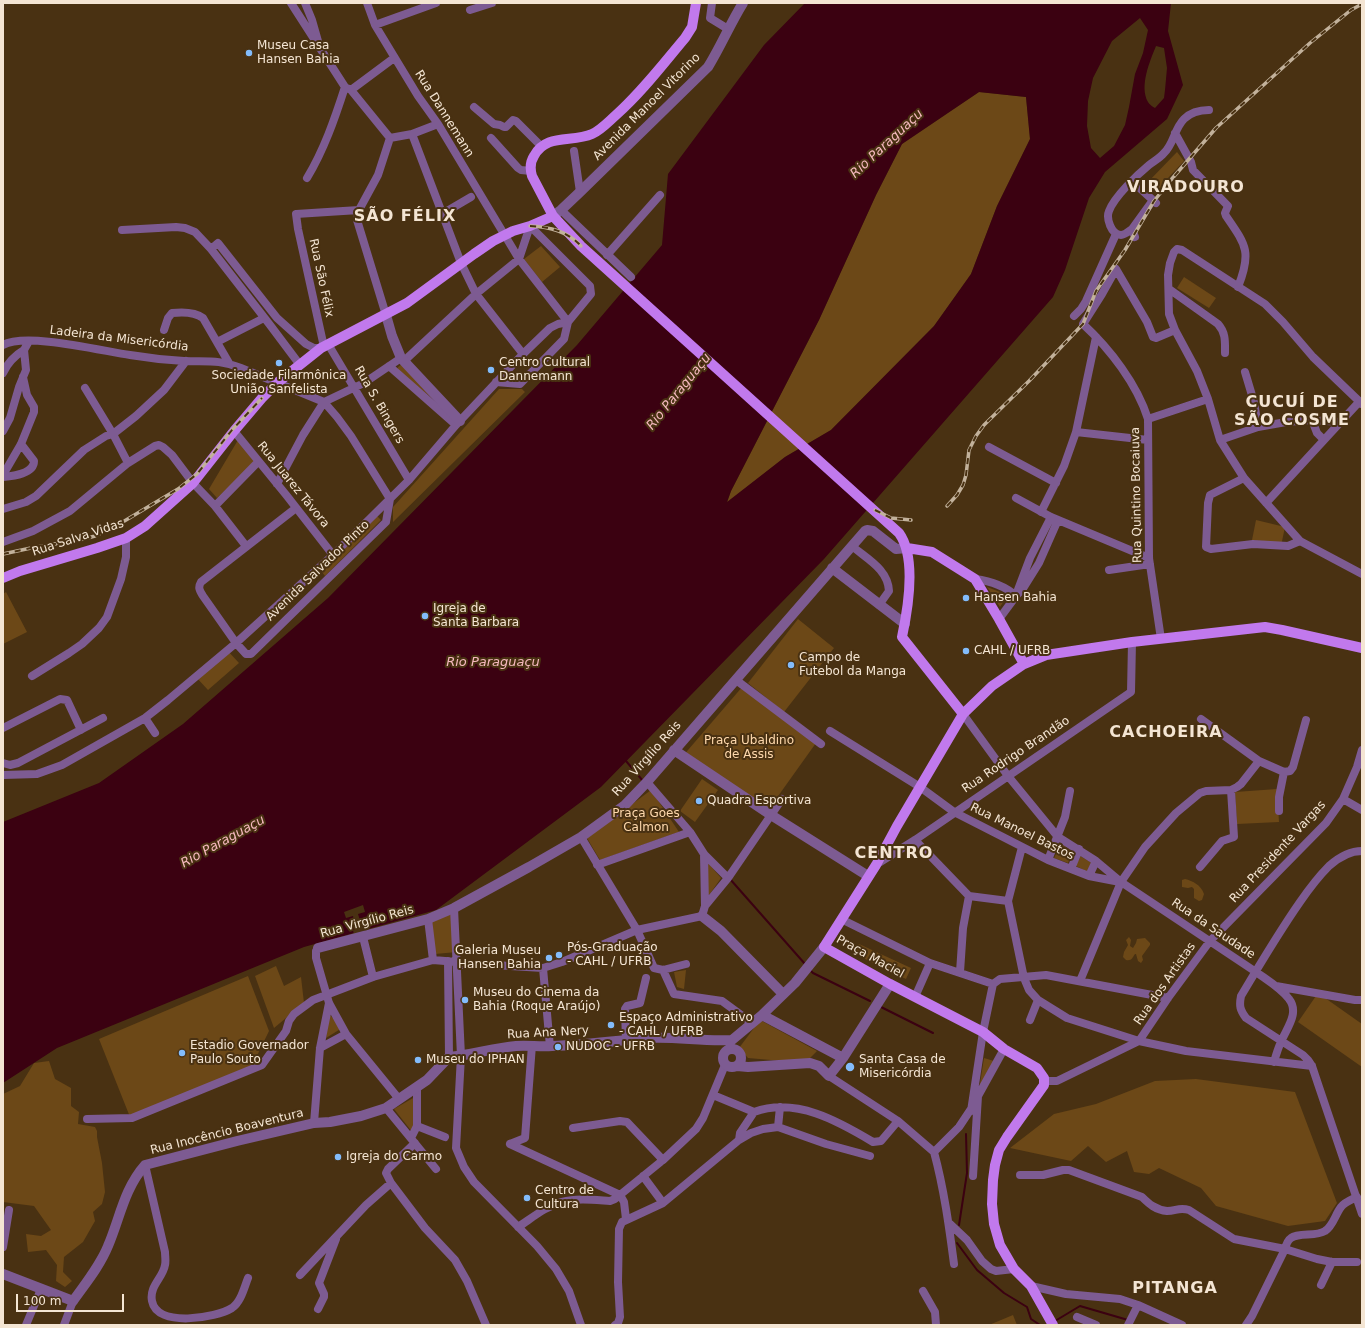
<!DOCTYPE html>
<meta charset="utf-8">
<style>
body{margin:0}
#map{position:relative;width:1365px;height:1328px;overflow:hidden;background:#493112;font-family:"DejaVu Sans",sans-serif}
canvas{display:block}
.frame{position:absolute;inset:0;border:4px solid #f4e5d3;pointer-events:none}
.scale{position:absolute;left:16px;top:1294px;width:108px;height:18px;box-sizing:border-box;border:2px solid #f4e5d3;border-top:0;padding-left:5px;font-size:12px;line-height:14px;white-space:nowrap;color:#f4e5d3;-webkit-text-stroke:3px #493112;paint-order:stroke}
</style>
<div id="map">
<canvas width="1365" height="1328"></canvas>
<div class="frame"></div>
<div class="scale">100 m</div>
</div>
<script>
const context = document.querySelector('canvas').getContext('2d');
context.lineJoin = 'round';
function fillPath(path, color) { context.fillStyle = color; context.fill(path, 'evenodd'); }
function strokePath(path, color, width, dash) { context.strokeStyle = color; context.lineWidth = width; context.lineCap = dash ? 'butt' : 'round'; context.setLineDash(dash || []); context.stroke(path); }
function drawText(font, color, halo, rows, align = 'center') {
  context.font = font + ' "DejaVu Sans",sans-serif'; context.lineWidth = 4; context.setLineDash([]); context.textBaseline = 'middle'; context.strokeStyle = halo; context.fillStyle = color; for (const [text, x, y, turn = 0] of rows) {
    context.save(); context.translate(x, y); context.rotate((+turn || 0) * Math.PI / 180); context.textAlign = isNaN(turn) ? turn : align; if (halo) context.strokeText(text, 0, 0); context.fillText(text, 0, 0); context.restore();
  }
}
const green = new Path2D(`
 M979,92L1026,97L1030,139L997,206L971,274L934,326L831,430L785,457L727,503L731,491L819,320L876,195L902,144Z
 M1177,152L1184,161L1168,178L1156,194L1146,184Z
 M541,246L560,267L542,282L524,259Z
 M1184,277L1216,298L1209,308L1177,288Z
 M402,364L433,399L397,370L398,367Z
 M499,389H522L525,392L393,522V507Z
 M238,440L256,462L217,498L209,489Z
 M377,516L381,520L325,576L322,572Z
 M1256,520L1285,527L1281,546L1252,540Z
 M987,587L1008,595L1000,607Z
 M6,592L27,632L3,644V594Z
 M798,619L834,648L784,712L748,683Z
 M227,650L239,663L208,690L196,677Z
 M743,686L816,743L766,813L682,757Z
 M702,779L718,790L695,822L680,811Z
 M1277,789L1279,822L1237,824L1235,792Z
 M651,790L679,832L600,860L587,838Z
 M1061,844L1073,852L1068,863L1054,858Z
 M1080,856L1092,863L1088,872L1076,866Z
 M708,863L721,878L707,898Z
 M1185,879C1193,881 1201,885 1204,894L1202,900L1199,901L1194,898V889L1192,887L1188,888L1182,887V880Z
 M455,905L457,952L435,954L431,914Z
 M1129,937L1131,940L1130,946L1133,948L1136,943L1137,939L1145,938L1150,943V945L1142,956L1143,960L1141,963L1138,961L1136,954H1135C1132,958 1132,961 1126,960L1123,957L1124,952L1128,945L1126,940Z
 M859,944L911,968L906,979L853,953L854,947Z
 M276,966L284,986L301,977L304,1003L274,1028L255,976Z
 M686,970L684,989L677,987L674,972Z
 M248,976L269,1031L252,1066L130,1117L99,1039Z
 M1318,993L1362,1024V1067L1298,1022Z
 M329,1014L342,1028L326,1038Z
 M760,1020L817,1051L805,1063L748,1058L739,1048Z
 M984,1058L994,1061L978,1096Z
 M49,1061L55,1079L71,1088V1106L79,1112L78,1124L95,1127L97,1131V1137L102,1163L105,1192L102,1204L93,1212L95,1221L83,1242L64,1257L63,1272L72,1281L65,1287L56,1281L57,1265L46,1250L28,1252L26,1234L41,1236L51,1230L34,1206L3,1202V1094L20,1086L34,1063Z
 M1196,1079L1295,1092L1337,1203L1325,1221L1288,1226L1216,1206L1201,1188L1159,1168L1149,1174L1134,1172L1127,1151L1106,1162L1088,1146L1071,1161L1010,1148L1054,1114L1096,1104L1155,1081Z
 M420,1094L413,1133L394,1109Z
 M1013,1315L1017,1325H989Z`);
const water = new Path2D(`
 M805,3H1171L1168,31L1183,85L1167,119L1105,172L1089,198L1065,270L1053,297L824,559L601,787L436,910L304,947L57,1048L3,1083V822L99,783L183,724L328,598L577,345L662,245L668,174L764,45ZM1140,18L1148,30L1143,53L1135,74L1129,107L1125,125L1114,146L1100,158L1091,148L1087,126L1088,101L1093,78L1112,41ZM1156,46L1164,48L1167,68L1165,90L1164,98L1155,108C1153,107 1149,104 1148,102C1139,86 1150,61 1156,46ZM979,92L1026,97L1030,139L997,206L971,274L934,326L831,430L785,457L727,502L731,491L819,320L876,195L902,144Z`);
const pier = new Path2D(`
 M363,905L365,912L358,914L362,927L365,926L366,932L354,935L353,930L356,929L353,916L346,918L344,912Z`);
const stream = new Path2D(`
 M626,761L643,781
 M730,879L805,964
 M810,970L813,973L870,1001
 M881,1007L933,1033
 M959,1225L967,1173L966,1134
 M957,1243L977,1270L1004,1293L1027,1307L1031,1319L1040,1325
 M1055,1321L1080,1306L1128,1320`);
const minor = new Path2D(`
 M291,3L345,87L351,90L390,138
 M305,3L312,20L318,41
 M367,3L375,25L418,96L438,124L519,259L568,322
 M712,3L710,18L728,29
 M470,10L492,3
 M375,25L436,3
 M351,90L394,58
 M474,107L494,124L500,125L504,127H506L513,120L516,121L541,146
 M1175,133L1191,162L1193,170L1228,206L1225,213L1226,216C1246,245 1252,252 1238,287
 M412,134L461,263L476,294L523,354
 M390,138L412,134L438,124
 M491,138L518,168L521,170L531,171
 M574,151L580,192
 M307,178C324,150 335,118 345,87
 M1132,181L1156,203
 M561,210L631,277
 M442,214L471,197
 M1132,229L1153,200
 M122,230L176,227L185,228L195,232L211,249L270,325L300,365
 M1135,237L1132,229C1129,231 1125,235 1121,235C1111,235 1106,218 1109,211C1114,197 1138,174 1149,165C1154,161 1160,158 1164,153C1174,144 1174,129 1184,119C1191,112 1200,110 1209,110
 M211,249L218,243L277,318L306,344L314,348H321
 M607,255L660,195
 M1116,269L1102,294L1083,324C1110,349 1137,384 1148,419L1149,558L1161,639
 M1116,269L1147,322L1153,337L1156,338L1175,330
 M1169,289L1218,324C1226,333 1225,342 1225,353
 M386,315L357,220L359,210L378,175L390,138
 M1074,316L1081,309L1086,301L1116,234
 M164,330L168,318L172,313C181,312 195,312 203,318L229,363
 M217,342L264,318
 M328,344L409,480
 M3,345C26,332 102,351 130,355C148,358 166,360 184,361C207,362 218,359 241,368L324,402L337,417L351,436L390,499
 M324,347L298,229L296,214L359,210
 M404,361L476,294L519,259L530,226L590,286L591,294L568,322L564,339L520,384L496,382
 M389,366L456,425
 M3,373C8,362 14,356 24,350
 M85,388L113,434L128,463
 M1362,404L1313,357L1283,322L1265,304L1182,250L1177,249L1174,252L1170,263L1168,275L1169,314L1175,330L1197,371L1208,399L1220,440L1244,478L1300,541L1362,574
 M1148,419L1208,399
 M1312,420L1317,433L1324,440
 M1258,427L1286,422L1312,420L1341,422
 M3,431L10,418L19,387L26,370L24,350L29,341
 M234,431L287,496L333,555
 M1076,432L1148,440
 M1220,440L1258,427L1254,402L1245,372
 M989,447L1056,483
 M3,475L21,444L34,412V407L27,395L23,377
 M3,477C13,476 34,474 34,461L21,444
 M1244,478L1210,495L1208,503L1206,547L1211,549L1253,544L1288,546L1300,541
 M277,484L303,435L324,402L364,383L401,358
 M1016,498L1051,517L1149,558
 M1266,503L1359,402
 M215,506L258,462
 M296,508L201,582C198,587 199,590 203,596L236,643L246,654H251L386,522L390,499
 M3,509L26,502L36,496L84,450L106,436L113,434L136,416L164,390L186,361
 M1041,512L1064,466L1076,432L1096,337
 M3,542L33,531L70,511L128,463L155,446L159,445L163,447L172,455L193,483L215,506L246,546
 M852,546C867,559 888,569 889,591L879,605
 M1109,570L1150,564
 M975,579C990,581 1004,585 1016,596
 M1016,595L1030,558L1051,517
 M999,619L1016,596L1024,587L1039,563L1058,520
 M32,676L69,653L82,644L99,628L107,617L121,579L126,557V538
 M736,680L821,744
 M963,714L1008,776L1058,837L1096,861L1121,882L1256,972C1267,980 1281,988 1289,999C1300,1013 1286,1029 1281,1042C1278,1048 1276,1055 1274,1062
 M145,718L155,733
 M1201,719L1259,761L1284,772L1279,797V811
 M3,728L60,699L67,700L81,730
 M830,731L920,787L954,812L1048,860L1089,876L1120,882
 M3,763L10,765L18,763L103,718
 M1284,772L1290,771L1293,767L1306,720
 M3,775L37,774L62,765L145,718L168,700L236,643L333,555L409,480L456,425L523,354L550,328L558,324L568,322
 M647,782L690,832L704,854L728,878
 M1343,799L1362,810
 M581,837L637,930L654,968L663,970L686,964
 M915,840L969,896L1008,901
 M1022,847L1008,901L1024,978L1029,990L1038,1000L1067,1018L1139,1041L1186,1051L1312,1066
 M1362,851C1350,851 1338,858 1329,866C1318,877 1309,889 1300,902C1279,932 1260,964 1241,996C1239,1006 1240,1010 1246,1018L1303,1055L1308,1060L1312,1066L1318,1084L1362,1214
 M704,854L705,906
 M1048,860L1065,817L1070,791
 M877,864L915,840L1131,692L1132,642
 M597,865L690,832
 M1200,867L1222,841L1234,837L1231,790
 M1071,869L1079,849
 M1089,876L1096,861
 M454,908L461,1056L456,1148L464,1167L474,1182L537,1246L556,1269L569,1291L581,1325
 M428,919L433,960
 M841,919L930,963L993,984L1000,979L1046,975L1168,998
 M363,937L373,977
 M318,948L316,951V958L329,1003L346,1034L399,1099
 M448,961L449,1057
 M457,965H494L543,968L562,962L637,930L702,916L705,906L728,878L782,799
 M543,968L550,1047
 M663,970L674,994L722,1001L752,1023
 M960,972L963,928L969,896
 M1080,981L1121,882L1145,847L1176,813L1200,793L1206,791L1231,790L1237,787L1241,784L1259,761
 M1276,986L1355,1000H1362
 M915,997L930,963
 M1030,1020L1038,1000
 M626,1041L625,1009L627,1006L640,1003L646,978
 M1139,1041L1168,998L1210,941L1326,823L1343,799L1357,767L1362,750
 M320,1048L346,1034
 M829,1076L898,1121L934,1152
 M1044,1081H1057L1139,1041
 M713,1095L754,1112C796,1097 838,1121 873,1142L881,1141L898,1121
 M386,1108L436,1169
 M971,1111L983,1032L993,984
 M87,1119L132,1118L262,1065L286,1031L289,1021L294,1014L313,1000L373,977L433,960L457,962
 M314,1123L320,1048L329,1003
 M417,1126L445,1137
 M778,1127L780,1107
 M573,1128L620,1121L627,1122L663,1160
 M411,1138L417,1126V1087
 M739,1140L740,1133L754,1112
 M415,1143L388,1169L386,1173L391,1183L425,1228L455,1260L467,1281L486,1325
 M510,1144L620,1195
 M510,1144L525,1138L532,1045
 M934,1152C944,1189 949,1226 954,1264
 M934,1152L959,1127L973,1106
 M145,1165L165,1252C165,1256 166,1261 165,1265C163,1278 149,1286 152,1301C157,1328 216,1318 232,1308C241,1302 244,1288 248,1278
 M1020,1175H1043L1063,1170H1069L1142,1197C1149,1204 1156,1210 1167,1211C1176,1211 1179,1207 1189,1210L1234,1239L1285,1249L1252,1316L1246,1325
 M643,1176L663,1203
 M973,1176L978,1096L1004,1049
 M620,1195L624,1202L626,1219
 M1357,1197C1351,1200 1345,1202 1341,1207C1335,1215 1333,1226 1325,1231C1316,1237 1299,1232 1291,1238C1288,1240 1286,1245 1285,1249L1317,1259L1332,1262H1357
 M950,1224L967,1240L982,1261L991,1269L996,1271L1014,1269
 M518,1227C532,1218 546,1206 562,1202C577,1198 594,1200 610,1201L615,1199L663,1160L696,1129L703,1118L725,1065
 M3,1247L9,1210
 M300,1275L366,1205L391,1183
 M1321,1285L1332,1262
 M1031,1286L1066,1294L1120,1299L1138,1305L1182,1325
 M923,1291L935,1312L936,1325
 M318,1309L324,1297V1294L319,1283L336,1239
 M1077,1317L1096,1325
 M26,1325L41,1289
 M64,1325L73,1301
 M615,1325L618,1323L620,1317L618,1282L619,1229L622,1222L663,1203L739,1140L751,1133L763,1129L778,1127L826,1144L870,1156
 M1128,1325L1138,1305`);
const tertiary = new Path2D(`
 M553,216L561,210L580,192L708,67C721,46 730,24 743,3
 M386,315L392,336L401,358L460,421
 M832,568L905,624
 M674,750L771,815L868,876
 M702,916L721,931L783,994
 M318,948L428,919L454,908L529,867L581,837L625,805L647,782L865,531L867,530L873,531L896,549L907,548
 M762,1015L843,1058
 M732,1040L762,1015L795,983L824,947
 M723 1058a9 9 0 1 1 18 0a9 9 0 1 1-18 0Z
 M737,1066L748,1067L810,1063L819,1066L829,1076L843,1058L890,984
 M3,1274L73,1301C85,1284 100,1266 108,1246C120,1218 124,1189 145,1165L237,1141L314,1123L330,1122L361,1116L386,1108L427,1080L449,1057C472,1055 493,1048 516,1046C528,1045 540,1047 552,1046C584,1045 615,1041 647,1038C675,1036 704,1042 732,1040`);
const primary = new Path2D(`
 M696,3L692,27L685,38C663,64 642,92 616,115C608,122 601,130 592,134C572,143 546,133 534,156C530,162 530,169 532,176L553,216L581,246L899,533C917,558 908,609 902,637L963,714
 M907,548L932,552L975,579L999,619L1024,664
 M3,578L20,571L97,548L126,538L145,526L193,483L234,431L262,398L277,383L321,348L407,303L474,254L493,241L513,231L530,226L553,216
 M1053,1325L1031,1286L1014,1269L1000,1245L994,1224L992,1204L993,1180L995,1165L999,1150L1007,1137L1044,1085V1078L1037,1068L1004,1049L983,1032L890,984L824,947L876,865L897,826L963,714L992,686L1024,664L1046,655L1132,642L1265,627L1282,630L1362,648`);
const rail = new Path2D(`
 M530,226C550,227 567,231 581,246
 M947,506L957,495L963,485L966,475L969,450L976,436L984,425L1029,381L1083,324L1096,291L1125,250L1154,201L1170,181L1216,128L1310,43L1351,10L1362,4
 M875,510L891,518L911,520
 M3,554L31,548L84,539L95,536L116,526L178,489L197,474L232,430L262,398`);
const markers = [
 [249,53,4,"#83bcfb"],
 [279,363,4,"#83bcfb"],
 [491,370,4,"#83bcfb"],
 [966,598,4,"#83bcfb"],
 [425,616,4,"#83bcfb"],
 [966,651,4,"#83bcfb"],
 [791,665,4,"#83bcfb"],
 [699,801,4,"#83bcfb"],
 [559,955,4,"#83bcfb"],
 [549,958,4,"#83bcfb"],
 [465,1000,4,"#83bcfb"],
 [611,1025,4,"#83bcfb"],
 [558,1047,4,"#83bcfb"],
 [182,1053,4,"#83bcfb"],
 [418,1060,4,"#83bcfb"],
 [850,1067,5,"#83bcfb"],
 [338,1157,4,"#83bcfb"],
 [527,1198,4,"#83bcfb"]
];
const poiNames = [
 ["Museu Casa",257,46],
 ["Hansen Bahia",257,60],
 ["Centro Cultural",499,363],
 ["Dannemann",499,377],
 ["Sociedade Filarmônica",279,376,"center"],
 ["União Sanfelista",279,390,"center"],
 ["Hansen Bahia",974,598],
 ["Igreja de",433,609],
 ["Santa Barbara",433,623],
 ["CAHL / UFRB",974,651],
 ["Campo de",799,658],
 ["Futebol da Manga",799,672],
 ["Quadra Esportiva",707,801],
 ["Pós-Graduação",567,948],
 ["- CAHL / UFRB",567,962],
 ["Galeria Museu",541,951,"right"],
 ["Hansen Bahia",541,965,"right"],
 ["Museu do Cinema da",473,993],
 ["Bahia (Roque Araújo)",473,1007],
 ["Espaço Administrativo",619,1018],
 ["- CAHL / UFRB",619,1032],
 ["Estadio Governador",190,1046],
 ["Paulo Souto",190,1060],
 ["NUDOC - UFRB",566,1047],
 ["Museu do IPHAN",426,1060],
 ["Santa Casa de",859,1060],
 ["Misericórdia",859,1074],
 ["Igreja do Carmo",346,1157],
 ["Centro de",535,1191],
 ["Cultura",535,1205]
];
const streetNames = [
 ["Avenida Manoel Vitorino",647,107,-45],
 ["Rua Dannemann",444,114,58],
 ["Rua São Félix",321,278,78],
 ["Ladeira da Misericórdia",119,339,7],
 ["Rua S. Bingers",379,405,60],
 ["Rua Juarez Távora",293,485,51],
 ["Rua Quintino Bocaiuva",1137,495,-91],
 ["Rua Salva Vidas",78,538,-18],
 ["Avenida Salvador Pinto",318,571,-44],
 ["Rua Rodrigo Brandão",1016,755,-34],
 ["Rua Virgílio Reis",647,759,-48],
 ["Rua Manoel Bastos",1022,832,26],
 ["Rua Presidente Vargas",1278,852,-47],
 ["Rua Virgílio Reis",367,922,-15],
 ["Rua da Saudade",1213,929,34],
 ["Praça Maciel",870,957,29],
 ["Rua dos Artistas",1165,984,-55],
 ["Rua Ana Nery",548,1033,-3],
 ["Rua Inocêncio Boaventura",227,1132,-14]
];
const parkNames = [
 ["Praça Ubaldino",749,741],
 ["de Assis",749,755],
 ["Praça Goes",646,814],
 ["Calmon",646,828]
];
const waterNames = [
 ["Rio Paraguaçu",887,144,-43],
 ["Rio Paraguaçu",679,392,-51],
 ["Rio Paraguaçu",493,663],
 ["Rio Paraguaçu",223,842,-29]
];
const districtNames = [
 ["VIRADOURO",1186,188],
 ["SÃO FÉLIX",405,217],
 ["CUCUÍ DE",1292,403],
 ["SÃO COSME",1292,421],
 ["CACHOEIRA",1166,733],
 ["CENTRO",894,854],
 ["PITANGA",1175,1289]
];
fillPath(green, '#6c4817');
fillPath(water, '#3b0111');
fillPath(pier, '#493112');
strokePath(stream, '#3b0111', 2);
strokePath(minor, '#7d5b92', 8);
strokePath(tertiary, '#7d5b92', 10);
strokePath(primary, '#c179ed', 10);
strokePath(rail, '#c2b19b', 3.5);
strokePath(rail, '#493112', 2, [6]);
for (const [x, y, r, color] of markers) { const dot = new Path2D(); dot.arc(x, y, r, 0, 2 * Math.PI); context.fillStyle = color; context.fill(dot); strokePath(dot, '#493112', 1.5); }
drawText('12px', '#f4e5d3', '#493112', poiNames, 'left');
drawText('12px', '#f4e5d3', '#493112', streetNames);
drawText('12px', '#ffd9ad', '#493112', parkNames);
drawText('italic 13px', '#f6b9bf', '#493112', waterNames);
context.letterSpacing = '1px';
drawText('bold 16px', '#f4e5d3', '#493112', districtNames);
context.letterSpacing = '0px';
</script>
